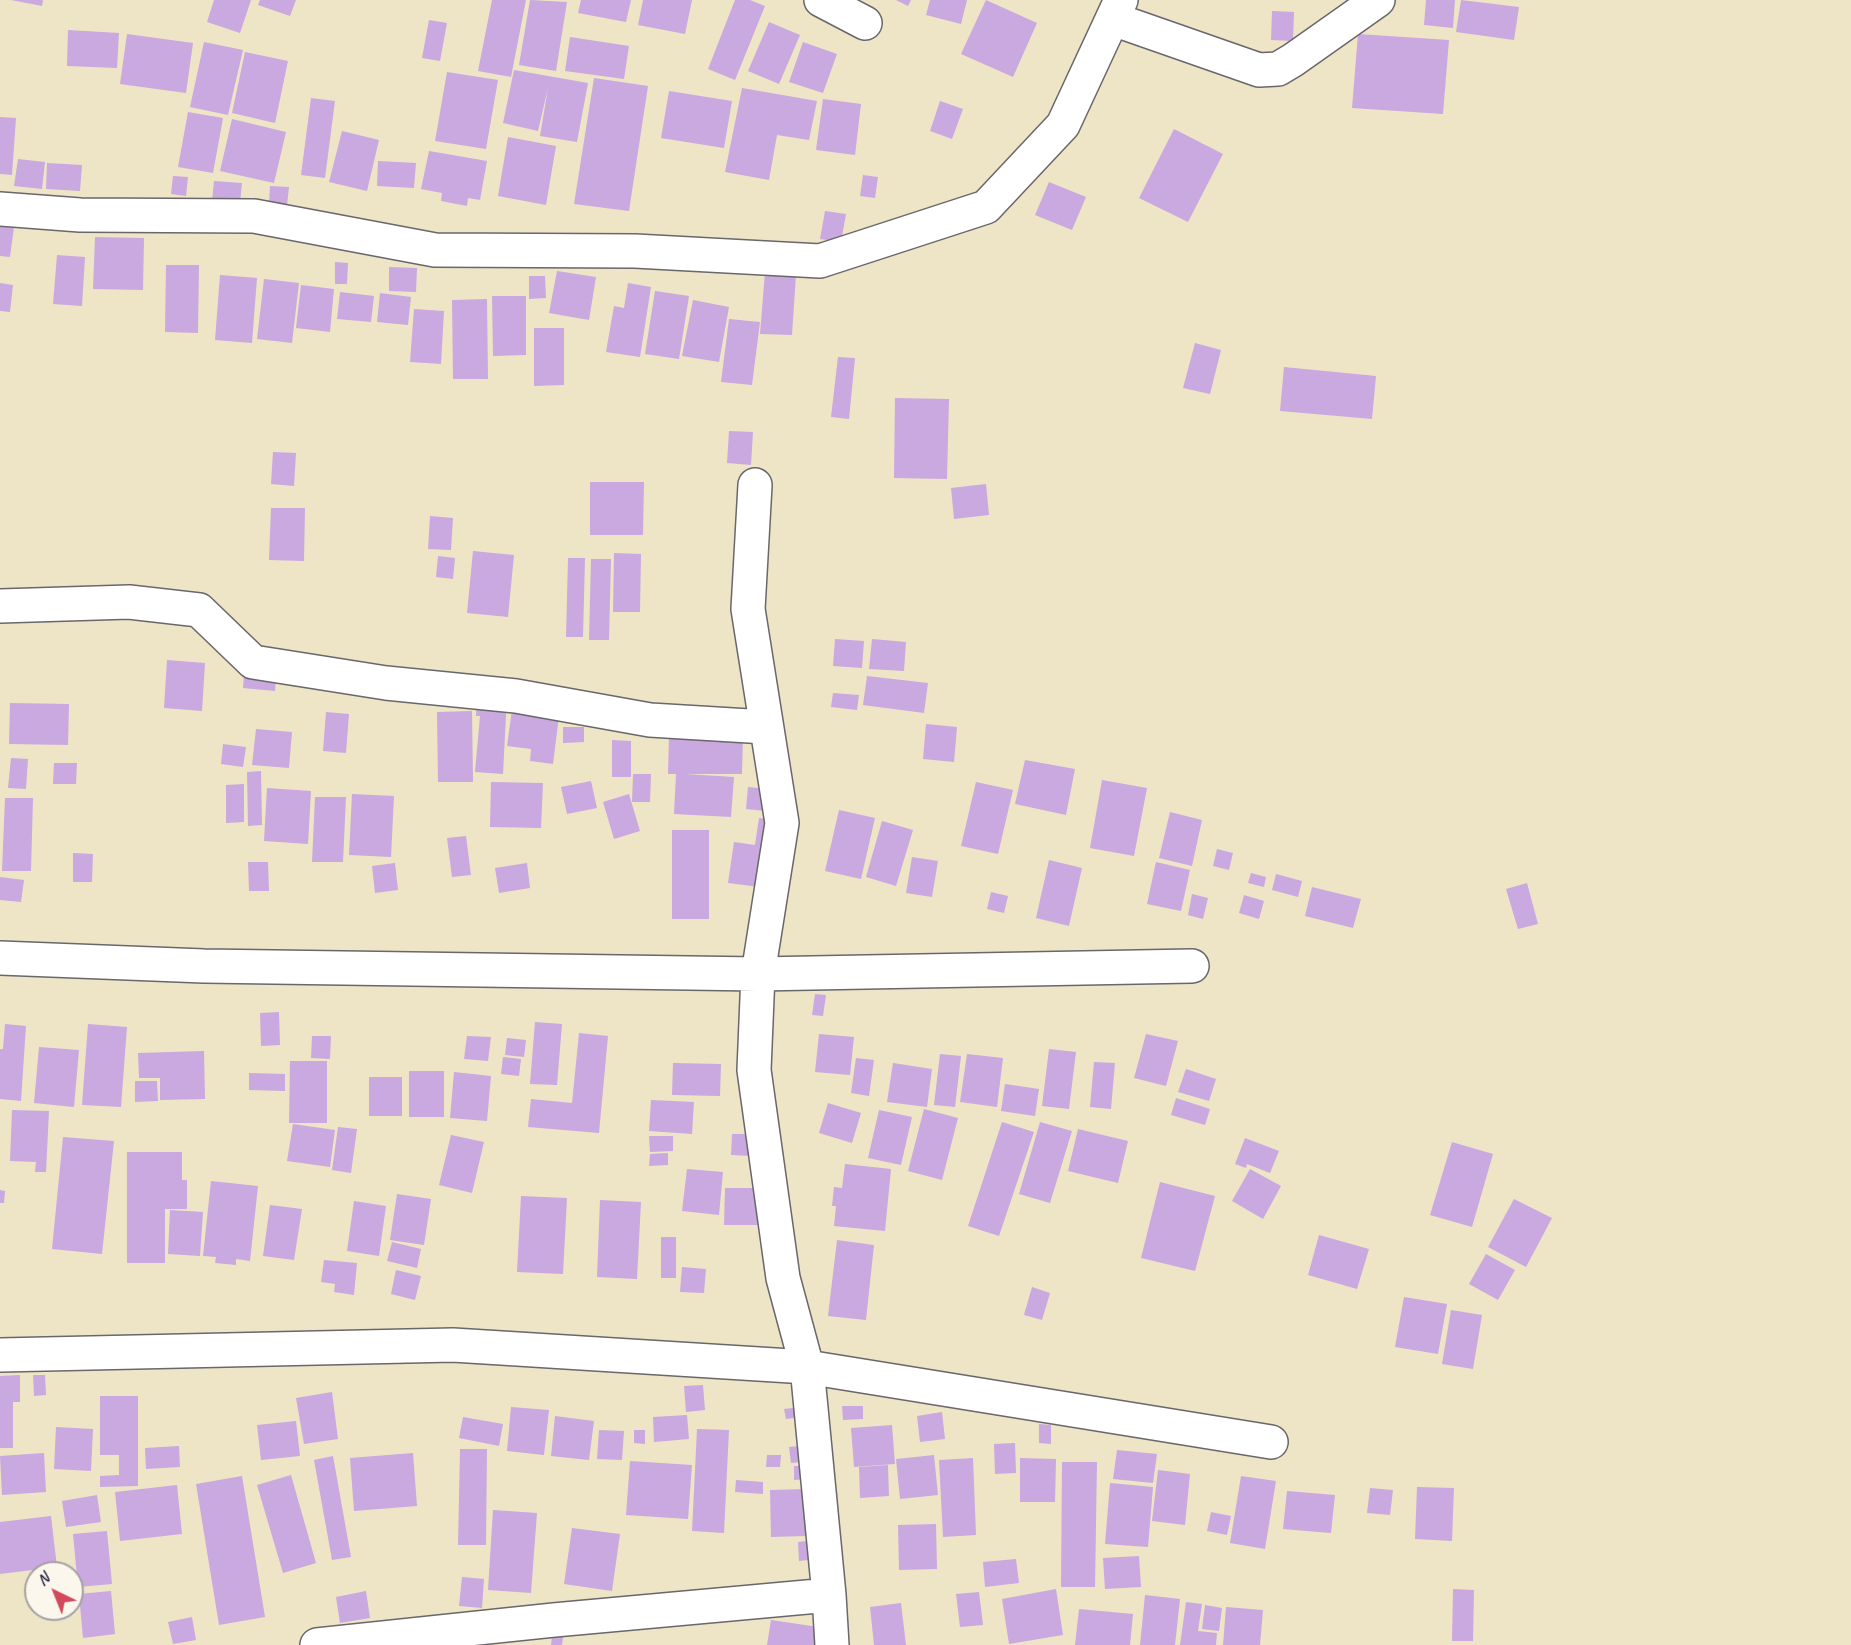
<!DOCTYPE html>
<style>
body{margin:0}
#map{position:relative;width:1851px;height:1645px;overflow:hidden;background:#ede5c6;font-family:Caveat,sans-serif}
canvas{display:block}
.north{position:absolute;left:24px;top:1561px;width:60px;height:60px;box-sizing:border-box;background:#fbf7ec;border:2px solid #a4a2a5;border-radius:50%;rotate:317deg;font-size:16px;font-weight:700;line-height:24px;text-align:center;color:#22223b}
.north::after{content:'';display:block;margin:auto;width:21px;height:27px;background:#d1495b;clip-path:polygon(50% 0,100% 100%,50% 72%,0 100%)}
</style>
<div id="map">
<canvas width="1851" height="1645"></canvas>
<div class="north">N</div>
</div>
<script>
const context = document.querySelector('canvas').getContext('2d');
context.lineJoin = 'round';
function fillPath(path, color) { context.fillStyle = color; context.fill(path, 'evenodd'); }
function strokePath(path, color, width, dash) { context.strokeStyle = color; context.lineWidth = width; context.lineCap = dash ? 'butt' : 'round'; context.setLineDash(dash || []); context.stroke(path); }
const building = new Path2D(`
 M11,0H43L42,6Z
 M214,0H251L240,33L207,22Z
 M260,0H296L290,16L258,5Z
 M492,0H526L511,77L478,71Z
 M530,0L567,2L556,71L519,65Z
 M581,0H631L626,22L578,13Z
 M643,0H692L685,34L638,25Z
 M735,0H750L765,6L735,80L708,69Z
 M896,0H911L908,6Z
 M930,0H967L961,24L926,15Z
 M986,0L1037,23L1013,77L961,54Z
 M1426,0H1455L1453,28L1424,25Z
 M1461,0L1519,7L1514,40L1456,32Z
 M1272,11L1294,12L1293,41L1271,40Z
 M429,20L447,23L440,61L422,58Z
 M769,22L800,35L779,84L748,71Z
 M68,30L119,33L117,68L67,66Z
 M127,34L193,43L186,93L120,84Z
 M1358,34L1449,40L1443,114L1352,108Z
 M570,37L629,46L624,79L565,71Z
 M204,42L243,50L228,115L190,107Z
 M803,42L837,54L823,93L789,82Z
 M245,52L288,61L275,123L232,113Z
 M514,70L588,83L577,142L540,136L548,88L538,131L503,123Z
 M447,72L498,80L486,149L435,141Z
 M594,78L648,86L629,211L574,204Z
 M742,88L817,101L809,140L777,135L769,180L725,172Z
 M669,91L732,101L724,148L661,138Z
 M311,98L335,101L325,178L301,175Z
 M823,99L861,104L855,155L816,150Z
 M940,101L963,109L952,139L930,131Z
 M188,112L223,118L213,173L178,167Z
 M0,117L16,118L12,175L0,174Z
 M232,119L286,132L274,183L220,171Z
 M1174,129L1223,154L1188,222L1139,198Z
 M342,131L379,140L367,191L329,182Z
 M508,137L556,146L546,205L498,196Z
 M429,151L487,161L480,200L468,198L467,206L441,201L442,193L421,189Z
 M18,159L45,162L42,189L14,186Z
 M378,161L416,163L414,188L377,186Z
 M47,163L82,165L80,191L46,189Z
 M863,175L878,177L875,198L860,196Z
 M173,176L188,177L186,196L171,194Z
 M214,181L242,183L240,203L212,201Z
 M1049,182L1086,197L1072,230L1035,215Z
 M270,186L289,187L287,205L269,204Z
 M825,211L846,214L841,242L820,239Z
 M0,225L14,227L10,257L0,256Z
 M95,237L144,238L143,290L93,289Z
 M57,255L85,257L82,306L53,304Z
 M335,262L348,263L347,284H335Z
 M166,265H199L198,333L165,332Z
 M389,267L417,268L416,292L389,291Z
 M557,271L596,277L589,320L549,313Z
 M765,272L796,274L792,335L760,334Z
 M220,275L257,278L252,343L215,340Z
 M529,276H545L546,298L529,299Z
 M264,279L299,283L292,343L257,339Z
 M0,283L13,285L10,312L0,311Z
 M628,283L651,287L640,357L606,352L614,306L624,308Z
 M301,285L334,289L330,332L296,328Z
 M655,291L689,296L679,359L645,354Z
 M340,292L374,296L371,322L337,319Z
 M380,293L411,297L408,325L377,322Z
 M492,296H526V355L493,356Z
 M487,299L488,379H453L452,300Z
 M693,300L729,307L719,362L682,356Z
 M414,309L444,311L441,364L410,362Z
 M729,319L760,322L752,385L721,382Z
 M534,328H564V385L534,386Z
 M1195,343L1221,350L1210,394L1183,388Z
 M838,357L855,358L849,419L831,417Z
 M1284,367L1376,376L1372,419L1280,411Z
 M895,398L949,399L947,479L894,478Z
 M729,431L753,432L751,465L727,463Z
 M273,452L296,453L294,486L271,484Z
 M590,482H644L643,535H590Z
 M986,484L989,515L954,519L951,488Z
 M271,508H305L304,561L269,560Z
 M430,516L453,518L451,550L428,549Z
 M473,551L514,555L508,617L467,613Z
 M614,553L641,554L640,612H613Z
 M438,556L455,558L453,579L436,577Z
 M568,558H585L583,637H566Z
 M591,559H611L609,640H589Z
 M835,639L864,641L862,668L833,666Z
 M872,639L906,642L904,671L869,669Z
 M167,660L205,663L202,711L164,708Z
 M244,674L276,677L275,691L243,688Z
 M867,676L928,683L924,713L863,705Z
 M833,693L859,695L857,710L831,707Z
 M477,694L507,696L503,774L475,772L480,716H476Z
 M10,703L69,704L68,745L9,744Z
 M512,710L559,716L553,764L530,761L531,749L507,746Z
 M472,711L473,782H438L437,712Z
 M326,712L349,714L346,753L323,751Z
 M926,724L957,727L954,762L923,759Z
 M563,727H584V742L563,743Z
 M256,729L292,732L289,768L252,765Z
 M669,736H743L742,774H685L734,777L731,817L674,814L676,774H668Z
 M612,740L631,741V777H612Z
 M223,744L246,747L243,767L221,764Z
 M11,758L28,759L26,789L8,788Z
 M1025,760L1075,769L1066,815L1015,804Z
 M54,763H77L76,784H53Z
 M261,771L262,825L248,826L247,772Z
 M633,774H651L650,802H632Z
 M1102,780L1147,788L1134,856L1090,848Z
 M591,781L597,808L567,814L561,787Z
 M491,782L543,783L541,828L490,827Z
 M976,782L1013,790L998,854L961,846Z
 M244,784V822L226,823V785Z
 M748,787L767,789L765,811L746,809Z
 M267,788L311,791L308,844L264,841Z
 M352,794L394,796L391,857L349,855Z
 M629,794L640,831L614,839L603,802Z
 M315,797H346L343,862H312Z
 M5,798H33L31,871H2Z
 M839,810L875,818L861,879L825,871Z
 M1170,812L1202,820L1192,866L1159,858Z
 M759,818L776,820L767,888L728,883L734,842L755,845Z
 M882,821L913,830L896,886L866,877Z
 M672,830H709V919H672Z
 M466,836L471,875L452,877L447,838Z
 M1217,849L1233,853L1229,870L1213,866Z
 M73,853L93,854L92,882H73Z
 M912,857L938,861L932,897L906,893Z
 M1049,860L1082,868L1069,926L1036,918Z
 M248,862H268L269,891H249Z
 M1156,862L1190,870L1181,911L1147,904Z
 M395,863L398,890L375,893L372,866Z
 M527,863L530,888L499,893L495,868Z
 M1251,873L1266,877L1264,887L1248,883Z
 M1276,874L1302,881L1298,897L1272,890Z
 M0,877L24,880L21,902L0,900Z
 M1527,883L1538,924L1518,929L1506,889Z
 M1312,887L1361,899L1353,928L1305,916Z
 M991,892L1008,896L1004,913L987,909Z
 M1192,894L1208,898L1203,919L1188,915Z
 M1244,895L1264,901L1259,919L1239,913Z
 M815,994L826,995L823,1016L812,1015Z
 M279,1012L280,1045L261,1046L260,1013Z
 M535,1022L562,1024L557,1085L530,1084Z
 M5,1024L26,1026L21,1101L0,1099V1049H3Z
 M88,1024L127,1027L121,1107L82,1105Z
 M579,1033L608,1036L599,1133L528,1127L531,1099L572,1103Z
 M819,1034L854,1037L850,1075L815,1072Z
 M1146,1034L1178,1041L1166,1086L1134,1078Z
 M312,1036H331L330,1059L311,1058Z
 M467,1036L491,1037L488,1061L464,1059Z
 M507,1038L526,1040L524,1057L505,1055Z
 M39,1047L79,1050L74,1107L34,1103Z
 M1049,1049L1076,1052L1069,1109L1042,1106Z
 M204,1051L205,1099L160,1100V1078H139L138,1053Z
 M940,1054L961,1056L955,1107L934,1105Z
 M967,1054L1003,1058L997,1107L960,1102Z
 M503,1057L521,1059L519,1076L501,1074Z
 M856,1058L874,1060L869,1096L851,1093Z
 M290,1061H327V1123H289Z
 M1094,1062L1115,1063L1111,1109L1090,1107Z
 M673,1063L721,1064L720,1096L672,1095Z
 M893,1063L932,1069L927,1107L887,1102Z
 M1186,1069L1216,1079L1209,1101L1178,1092Z
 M409,1071H444V1117H409Z
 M454,1072L491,1076L487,1121L450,1118Z
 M249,1073L285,1074V1091L249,1090Z
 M369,1077H402V1116H369Z
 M135,1081H157L158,1101L135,1102Z
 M1005,1084L1039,1089L1035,1116L1001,1111Z
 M1176,1098L1210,1109L1205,1125L1171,1115Z
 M651,1100L694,1102L692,1134L649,1131Z
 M828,1103L861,1113L852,1143L819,1133Z
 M924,1109L958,1118L942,1180L908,1171Z
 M12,1110L49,1111L46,1172H35L36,1162L10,1161Z
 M879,1110L912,1117L901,1165L868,1158Z
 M1002,1122L1034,1132L999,1236L968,1226Z
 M1040,1122L1072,1131L1050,1203L1019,1194Z
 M293,1124L335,1130L330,1167L287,1161Z
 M338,1127L357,1129L351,1173L332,1170Z
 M1078,1129L1128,1141L1118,1183L1068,1171Z
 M732,1134H753L752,1156L731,1155Z
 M451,1135L484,1142L472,1193L439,1185Z
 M649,1136H673V1151L650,1152Z
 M63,1137L114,1141L102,1254L52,1249Z
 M1245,1138L1279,1151L1270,1173L1247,1164L1246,1168L1235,1164Z
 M1452,1142L1493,1154L1472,1227L1430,1215Z
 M127,1152H182V1180H187V1209H165V1263H127Z
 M668,1153V1165L649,1166L650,1154Z
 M845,1164L891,1169L885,1231L834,1226L836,1206H832L834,1187L842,1188Z
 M687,1169L723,1172L719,1215L682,1211Z
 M1250,1169L1281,1186L1263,1219L1232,1201Z
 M211,1181L258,1186L250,1261L236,1259V1265L215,1263L216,1257L203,1256Z
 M1160,1182L1215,1196L1195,1271L1141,1258Z
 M725,1188H765V1225H724Z
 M0,1190L5,1191L4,1203H0Z
 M397,1194L431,1199L424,1245L390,1240Z
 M521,1196L567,1198L563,1274L517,1272Z
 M1514,1199L1552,1218L1526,1267L1488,1247Z
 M600,1200L641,1202L637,1279L597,1277Z
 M354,1201L386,1206L379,1256L347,1251Z
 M270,1205L302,1209L294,1260L263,1256Z
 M170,1210L203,1212L200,1256L168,1254Z
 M1319,1235L1369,1249L1357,1289L1308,1275Z
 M661,1237H676V1278H661Z
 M837,1240L874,1245L866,1320L828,1316Z
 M392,1242L421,1249L417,1268L387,1261Z
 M1486,1254L1515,1270L1498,1300L1469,1284Z
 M324,1260L357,1263L354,1295L334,1292L335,1284L321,1282Z
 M682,1267L706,1269L704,1293L680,1292Z
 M396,1270L421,1276L415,1300L391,1294Z
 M1032,1287L1050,1293L1042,1320L1024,1315Z
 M1404,1297L1447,1304L1438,1354L1395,1347Z
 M1451,1310L1482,1315L1473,1369L1442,1364Z
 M20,1375V1402H13V1448H0V1376Z
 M33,1375H45L46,1395L34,1396Z
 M703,1385L705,1410L686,1412L684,1386Z
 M332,1392L338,1439L304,1444L296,1398Z
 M100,1396H138V1486L100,1487V1476L119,1475V1455H100Z
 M842,1406H863V1419L843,1420Z
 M511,1407L549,1410L544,1455L507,1451Z
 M800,1407L802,1417L786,1419L784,1409Z
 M942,1412L945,1439L920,1442L917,1416Z
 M687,1415L689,1439L654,1442L653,1417Z
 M555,1416L594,1421L589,1460L551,1456Z
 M463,1417L503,1424L499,1446L459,1438Z
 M296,1421L300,1456L261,1460L257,1425Z
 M1039,1424L1051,1425V1444L1039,1443Z
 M892,1425L895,1464L854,1467L851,1428Z
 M56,1427L93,1429L91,1471L54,1469Z
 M697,1429L729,1430L724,1533L692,1531Z
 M599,1430L624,1431L622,1460L597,1459Z
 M634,1430H645V1444L634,1443Z
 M1015,1443L1016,1473L995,1474L994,1444Z
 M809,1445L811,1461L791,1463L789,1447Z
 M179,1446L180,1467L146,1469L145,1448Z
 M460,1449H487L486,1545H458Z
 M1117,1450L1157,1454L1153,1483L1113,1479Z
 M44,1453L46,1492L2,1495L0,1456Z
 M413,1453L417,1506L354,1511L350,1458Z
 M767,1455H781L780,1467H766Z
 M934,1455L938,1495L900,1499L896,1459Z
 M333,1456L351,1557L332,1560L314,1460Z
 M973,1458L976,1535L943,1537L939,1460Z
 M1020,1458L1056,1459L1055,1502H1020Z
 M630,1461L692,1465L688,1519L626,1515Z
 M1062,1462H1097L1095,1587H1061Z
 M888,1465L889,1496L860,1498L859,1467Z
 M794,1466H806L807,1479L794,1480Z
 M1158,1470L1190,1474L1185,1525L1152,1521Z
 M291,1475L316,1563L283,1573L257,1485Z
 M242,1476L265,1617L219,1625L196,1484Z
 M1241,1476L1276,1481L1265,1549L1230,1543Z
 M736,1480L763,1482V1494L735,1492Z
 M1110,1483L1153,1487L1148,1547L1105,1544Z
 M177,1485L182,1534L120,1541L115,1492Z
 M1417,1487L1454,1488L1452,1541L1415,1539Z
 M1370,1488L1393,1490L1390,1515L1367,1513Z
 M806,1489V1536L771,1537L770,1490Z
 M1287,1491L1335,1495L1331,1533L1283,1529Z
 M97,1495L101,1522L66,1527L62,1501Z
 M493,1510L537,1513L531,1593L488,1590Z
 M1211,1512L1231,1516L1227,1535L1207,1531Z
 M51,1516L57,1567L0,1574V1522Z
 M936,1524L937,1569L899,1570L898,1525Z
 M572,1528L620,1534L612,1591L564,1584Z
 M107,1531L112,1584L78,1587L73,1534Z
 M816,1540L817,1559L799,1561L798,1542Z
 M1139,1556L1141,1587L1105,1589L1103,1558Z
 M1016,1559L1019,1583L985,1587L983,1562Z
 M462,1577L484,1579L482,1608L459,1606Z
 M1056,1589L1063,1635L1009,1644L1002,1599Z
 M1453,1589L1474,1590L1473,1641H1452Z
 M111,1591L115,1634L83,1638L79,1594Z
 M366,1591L370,1618L340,1623L336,1597Z
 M979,1592L983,1625L960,1627L956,1594Z
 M1145,1595L1180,1599L1175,1645H1140Z
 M1186,1602L1202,1604L1198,1631L1217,1633L1216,1645H1180Z
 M901,1603L906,1645H874L870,1607Z
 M1205,1605L1222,1608L1219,1631L1202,1629Z
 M1226,1607L1263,1610L1260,1645H1223Z
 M1079,1609L1133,1614L1130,1645H1075Z
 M192,1617L196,1640L173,1644L168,1622Z
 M771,1620L825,1628L823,1645H767Z
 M553,1628L564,1630L562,1645H551Z`);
const minor = new Path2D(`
 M821,0L865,23
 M1113,19L1259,70L1278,69L1293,60L1378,0
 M0,209L80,215L254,216L435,250L635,251L820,261L986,207L1063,125L1121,0
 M755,485L748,609L782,823L758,974L754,1070L783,1278L807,1367L829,1595L832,1645
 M0,606L129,602L199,610L253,662L386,683L516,696L650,720L766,727
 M0,958L204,966L758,974L1192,966
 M0,1355L453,1345L807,1367L1271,1442
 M317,1645L554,1620L829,1595`);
fillPath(building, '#caa8e0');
strokePath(minor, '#69666c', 36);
strokePath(minor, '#fff', 33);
</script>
